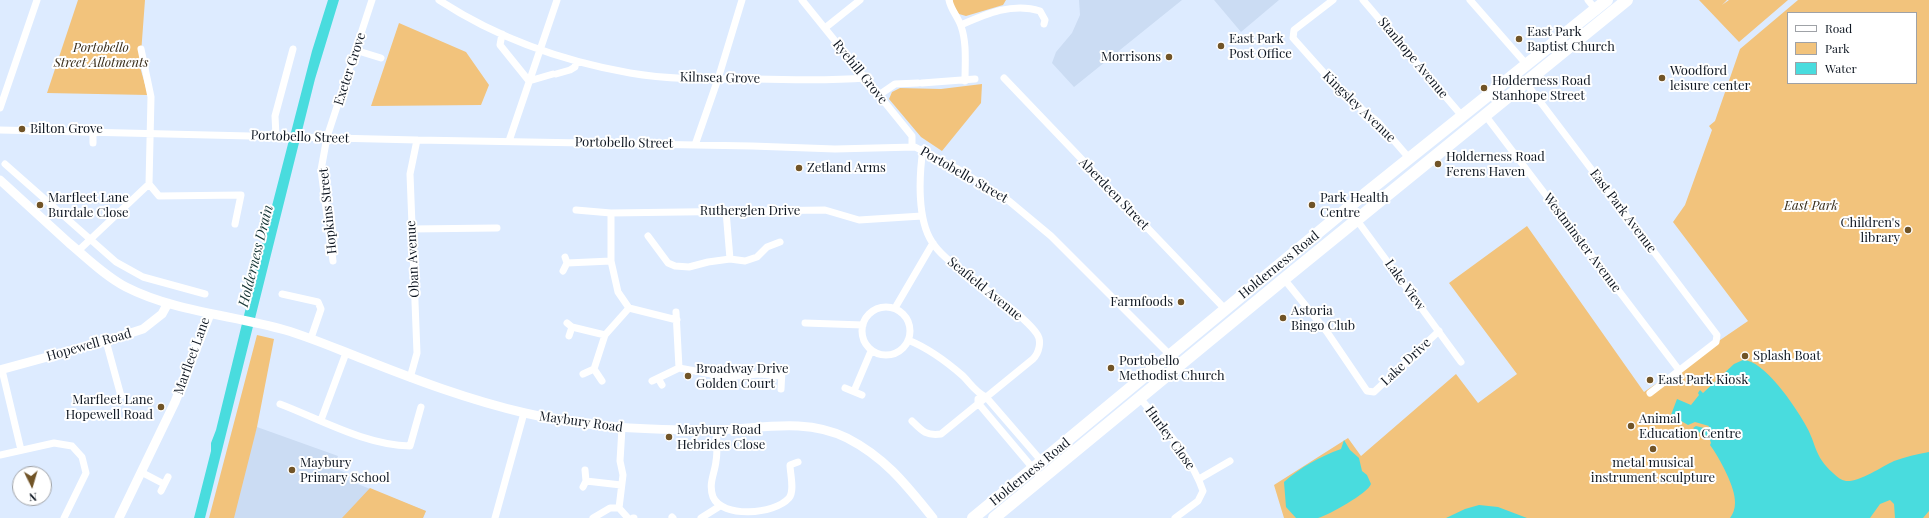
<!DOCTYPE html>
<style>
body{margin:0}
#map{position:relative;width:1929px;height:518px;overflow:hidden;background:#ddebff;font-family:"Playfair Display",serif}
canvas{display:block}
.legend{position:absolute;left:1787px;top:12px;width:130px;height:72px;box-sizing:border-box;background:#fff;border:1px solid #9fa2a7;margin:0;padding:5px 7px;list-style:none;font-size:12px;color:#0f1722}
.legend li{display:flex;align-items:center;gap:8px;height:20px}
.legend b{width:20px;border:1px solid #9fa2a7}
.north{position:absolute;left:12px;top:466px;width:40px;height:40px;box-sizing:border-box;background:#fff;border:1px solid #9fa2a7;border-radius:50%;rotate:175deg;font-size:11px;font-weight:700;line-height:16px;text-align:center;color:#0f1722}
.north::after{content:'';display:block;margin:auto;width:14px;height:18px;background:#715427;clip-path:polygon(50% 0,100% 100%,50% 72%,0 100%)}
</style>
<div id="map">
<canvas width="1929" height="518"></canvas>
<ul class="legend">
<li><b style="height:5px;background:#fff"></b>Road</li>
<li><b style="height:11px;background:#f2c37c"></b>Park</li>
<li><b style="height:11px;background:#49dcde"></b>Water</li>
</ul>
<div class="north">N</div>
</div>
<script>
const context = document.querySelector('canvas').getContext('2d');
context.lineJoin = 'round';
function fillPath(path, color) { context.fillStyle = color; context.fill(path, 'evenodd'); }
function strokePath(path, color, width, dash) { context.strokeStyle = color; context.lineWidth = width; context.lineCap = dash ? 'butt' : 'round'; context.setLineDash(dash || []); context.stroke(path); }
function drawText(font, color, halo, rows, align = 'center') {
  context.font = font + ' "Playfair Display",serif'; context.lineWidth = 4; context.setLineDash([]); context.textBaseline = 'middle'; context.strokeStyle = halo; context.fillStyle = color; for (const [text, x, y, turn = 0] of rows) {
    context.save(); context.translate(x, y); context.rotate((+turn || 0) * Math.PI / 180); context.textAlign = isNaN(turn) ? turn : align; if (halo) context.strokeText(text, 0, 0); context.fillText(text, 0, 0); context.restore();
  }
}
const built = new Path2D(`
 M1079,0H1182L1074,87L1052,63L1056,52L1072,33L1080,15Z
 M1214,0H1279L1241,32Z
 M257,427L338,456L334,468L346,473L345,479L426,511L423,518H229Z`);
const green = new Path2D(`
 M78,0H145L140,67L148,95L47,93Z
 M953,0H1006L1003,5L966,16L959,14L952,4Z
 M1699,0H1727L1722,5L1729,0H1788L1739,42Z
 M1798,0H1929V518H1284L1274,485L1348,438L1361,456L1456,374L1478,403L1517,374L1449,283L1527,226L1644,392L1748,321L1673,222L1685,205L1712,130L1709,126L1715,121L1740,49ZM1788,13H1916V83H1788Z
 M399,23L466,52L489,85L481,105L371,106Z
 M982,84L981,103L942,151L921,137L889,99L892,92L900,88L941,89Z
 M257,335L274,339L257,427L234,518H209Z
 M370,488L426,511L423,518H342Z`);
const water = new Path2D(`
 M328,0H339L315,79L205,518H194L211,451V443L216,430L248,299L243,298V296L249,295L312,51Z
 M1743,360C1764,360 1795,406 1805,424C1817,444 1813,455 1833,473C1837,477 1841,480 1846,481C1860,482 1881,467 1894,461C1905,457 1917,454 1929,452V511L1923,518H1895L1894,504L1890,500L1880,504L1870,518H1730C1733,514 1735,509 1735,503C1736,488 1719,457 1710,445L1711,443L1710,440L1693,428L1696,426L1708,429L1709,426L1695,422L1688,425L1671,415L1677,399L1691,405L1699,395L1698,393L1700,390L1703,393L1734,364Z
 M1344,440L1350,450L1359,458L1362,471L1367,475L1371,484C1368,493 1329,515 1318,518C1312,518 1303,518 1296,518L1286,507L1284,482C1301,467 1319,457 1341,449Z
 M1479,505L1498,507L1527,518H1446L1465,509Z`);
const minor = new Path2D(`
 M439,0C497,38 562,61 630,73C671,80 713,79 754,79C791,80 829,81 866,78
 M802,0L912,136V146
 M949,0C951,10 958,17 961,26C967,43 965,63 965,81
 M1333,0L1294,30L1293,38L1342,93L1378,122L1409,158
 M1363,0L1462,116
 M1470,0L1527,65
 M1588,0L1597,11
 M961,25C986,14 1013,2 1040,11L1045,20L1044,24
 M825,28L860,0
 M502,34L500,45L529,81L553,74
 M355,50L381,58
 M556,74L570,70L575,67L576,61
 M1004,78L1225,309
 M922,83L975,79
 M1526,83L1717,335L1716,342L1650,393
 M879,95L895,84L918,83
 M0,108L37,0
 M1485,115L1679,370
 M0,130L417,140L752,146L835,149L915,147L956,168L1009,201L1051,236L1171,356
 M276,136L275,116L293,49
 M509,141L557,0
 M93,143V133
 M695,145L718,79L742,0
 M5,164L116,262L143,277L205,294
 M149,184L159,196L241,195L235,224
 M1348,208L1461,362
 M576,210L611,213L825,210L859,220L922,216
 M726,211L730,259
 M611,213V261L618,292L629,308L677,320
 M411,229L497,228
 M648,236L668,263L675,266L689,267L708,262L730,259L745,261L757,257L767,247L780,242
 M78,251L149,184L151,97L141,49
 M333,261L321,170L327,137L372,0
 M567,263L611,261
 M563,271L567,263L565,257
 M1284,279L1327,332L1367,391L1374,392L1439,331
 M282,294L318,302L321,309L311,338
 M862 331a24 24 0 1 1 48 0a24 24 0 1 1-48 0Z
 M895,308L933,243
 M676,312L679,368
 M567,323L572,327L605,335
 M805,323L863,325
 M569,336L572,327
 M908,340C928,348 947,362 963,376C971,384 975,392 986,397L1044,464
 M106,341L121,396
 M594,369L605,335L629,308
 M2,370L21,450
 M583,374L594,369L602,381
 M410,378L417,353L410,174L417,140
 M658,378L662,385
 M652,381L679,368L717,375L737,376L759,374L781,376
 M845,388L862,395
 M781,389L782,370
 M854,391L871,351
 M1140,398C1162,425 1192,458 1203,491L1198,501L1175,518
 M978,399V403L1042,479
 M280,404C322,420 365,445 410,446L421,407
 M321,420L346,353
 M912,421C922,431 926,436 941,434L1033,359C1039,353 1042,341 1037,334C1032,326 1024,320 1018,314C1002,301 986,289 970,277C956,266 941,256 932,242C917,219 919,176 923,149
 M717,430C716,440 718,451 716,461C715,473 708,483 713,497C722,518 774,515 789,498C795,491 790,473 790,465L798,462
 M0,455L54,443L72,446L82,457L86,473L64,518
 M141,472L164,484
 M1199,479L1230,461
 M586,481L621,485
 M583,487L586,481L585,470
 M161,491L168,477
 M619,508L623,475L620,461L622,428
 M672,517L673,518
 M495,518L524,413
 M593,518L610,508H619L628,518
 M633,518H634
 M701,518L720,506`);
const tertiary = new Path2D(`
 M0,180C23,201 46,222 69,243C87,258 105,276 126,287C175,312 233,315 285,330C312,338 337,349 363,359C416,380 469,400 525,413C587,428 651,430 715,430C759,429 805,417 847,438C886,458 907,486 933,518
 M0,370L106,341L143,329L162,314L168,303
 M119,518L175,402L210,314`);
const trunk = new Path2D(`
 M973,518L1366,193L1607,0
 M994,518L1284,279L1627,0`);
const markers = [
 [1519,39,4,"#715427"],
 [1221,46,4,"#715427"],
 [1169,57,4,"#715427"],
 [1662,78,4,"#715427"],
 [1484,88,4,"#715427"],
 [22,129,4,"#715427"],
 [1438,164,4,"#715427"],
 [799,168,4,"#715427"],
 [40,205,4,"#715427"],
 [1312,205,4,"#715427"],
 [1908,230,4,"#715427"],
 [1181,302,4,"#715427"],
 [1283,318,4,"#715427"],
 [1745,356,4,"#715427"],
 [1111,368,4,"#715427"],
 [688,376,4,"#715427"],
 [1650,380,4,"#715427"],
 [161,407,4,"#715427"],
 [1631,426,4,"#715427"],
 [669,437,4,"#715427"],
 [1653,449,4,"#715427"],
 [292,470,4,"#715427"]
];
const poiNames = [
 ["East Park",1527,32],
 ["Baptist Church",1527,47],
 ["East Park",1229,39],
 ["Post Office",1229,54],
 ["Morrisons",1161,57,"right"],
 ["Woodford",1670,71],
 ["leisure center",1670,86],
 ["Holderness Road",1492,81],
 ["Stanhope Street",1492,96],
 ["Bilton Grove",30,129],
 ["Holderness Road",1446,157],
 ["Ferens Haven",1446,172],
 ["Zetland Arms",807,168],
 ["Marfleet Lane",48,198],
 ["Burdale Close",48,213],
 ["Park Health",1320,198],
 ["Centre",1320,213],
 ["Children's",1900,223,"right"],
 ["library",1900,238,"right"],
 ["Farmfoods",1173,302,"right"],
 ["Astoria",1291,311],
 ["Bingo Club",1291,326],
 ["Splash Boat",1753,356],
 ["Portobello",1119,361],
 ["Methodist Church",1119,376],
 ["Broadway Drive",696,369],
 ["Golden Court",696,384],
 ["East Park Kiosk",1658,380],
 ["Marfleet Lane",153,400,"right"],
 ["Hopewell Road",153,415,"right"],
 ["Animal",1639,419],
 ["Education Centre",1639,434],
 ["Maybury Road",677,430],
 ["Hebrides Close",677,445],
 ["Maybury",300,463],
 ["Primary School",300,478],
 ["metal musical",1653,463,"center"],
 ["instrument sculpture",1653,478,"center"]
];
const parkNames = [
 ["Portobello",101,48],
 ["Street Allotments",101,63],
 ["East Park",1811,206]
];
const streetNames = [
 ["Stanhope Avenue",1413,58,50],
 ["Exeter Grove",350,69,-72],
 ["Ryehill Grove",860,72,51],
 ["Kilnsea Grove",720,78,1],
 ["Kingsley Avenue",1359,107,44],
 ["Portobello Street",300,137,2],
 ["Portobello Street",624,143,1],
 ["Portobello Street",964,175,30],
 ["Aberdeen Street",1114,194,46],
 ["Hopkins Street",328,211,-96],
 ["Rutherglen Drive",750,211],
 ["East Park Avenue",1623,211,53],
 ["Westminster Avenue",1582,243,53],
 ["Oban Avenue",413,259,-93],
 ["Holderness Road",1279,265,-39],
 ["Lake View",1405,285,54],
 ["Seafield Avenue",985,289,39],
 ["Hopewell Road",89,345,-16],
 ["Marfleet Lane",192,356,-70],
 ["Lake Drive",1406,362,-43],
 ["Maybury Road",581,422,8],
 ["Hurley Close",1170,438,54],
 ["Holderness Road",1030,472,-39]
];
const waterNames = [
 ["Holderness Drain",256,256,-76]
];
fillPath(built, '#cbdcf3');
fillPath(green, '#f2c37c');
fillPath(water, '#49dcde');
strokePath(minor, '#fff', 7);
strokePath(tertiary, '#fff', 9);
strokePath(trunk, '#fff', 12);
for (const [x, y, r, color] of markers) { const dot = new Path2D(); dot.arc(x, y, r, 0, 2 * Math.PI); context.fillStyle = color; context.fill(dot); strokePath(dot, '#fff', 1.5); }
drawText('13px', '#0f1722', '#fff', poiNames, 'left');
drawText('italic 13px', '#382c19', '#fff', parkNames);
drawText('13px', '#0f1722', '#fff', streetNames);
drawText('italic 14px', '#163535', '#fff', waterNames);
</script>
